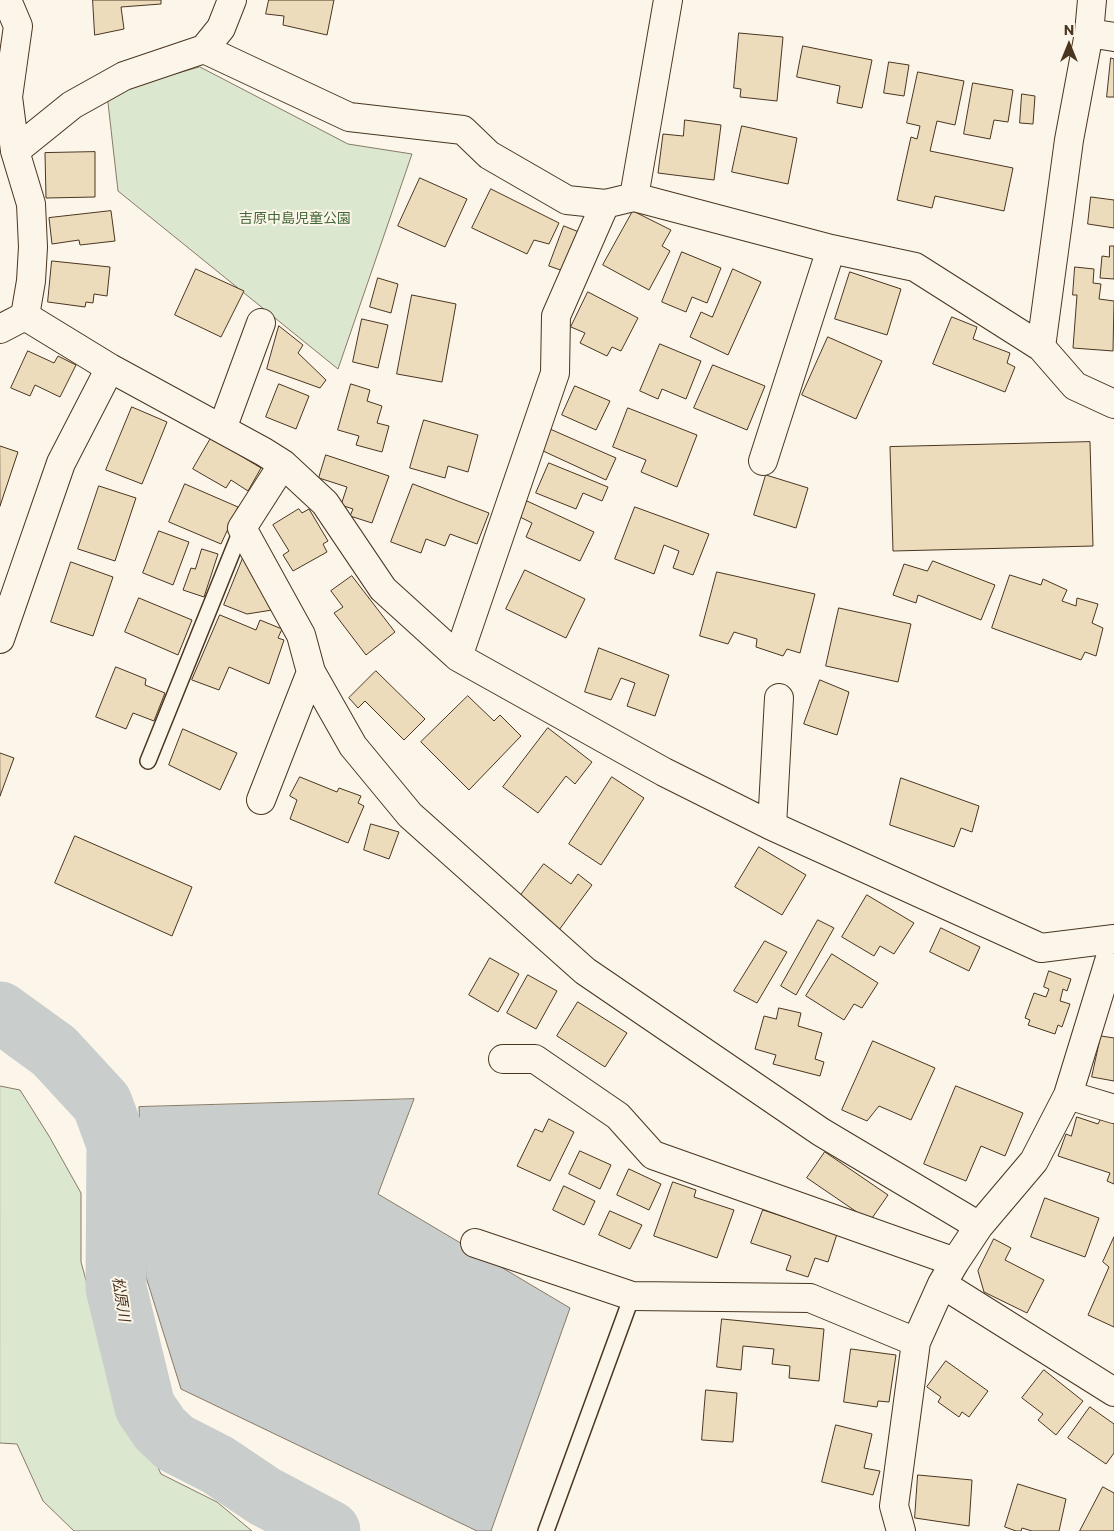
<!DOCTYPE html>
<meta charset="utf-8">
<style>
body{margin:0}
#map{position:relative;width:1114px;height:1531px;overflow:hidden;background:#fbf6e9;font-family:Commissioner,sans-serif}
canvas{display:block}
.north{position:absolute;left:1044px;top:20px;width:50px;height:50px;-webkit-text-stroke:4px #fbf6e9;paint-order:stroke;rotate:0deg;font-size:14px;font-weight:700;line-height:20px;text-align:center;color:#4a3520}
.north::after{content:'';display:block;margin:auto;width:18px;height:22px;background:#4a3520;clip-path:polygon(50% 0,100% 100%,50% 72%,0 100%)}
</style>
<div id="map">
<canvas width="1114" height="1531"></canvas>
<div class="north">N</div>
</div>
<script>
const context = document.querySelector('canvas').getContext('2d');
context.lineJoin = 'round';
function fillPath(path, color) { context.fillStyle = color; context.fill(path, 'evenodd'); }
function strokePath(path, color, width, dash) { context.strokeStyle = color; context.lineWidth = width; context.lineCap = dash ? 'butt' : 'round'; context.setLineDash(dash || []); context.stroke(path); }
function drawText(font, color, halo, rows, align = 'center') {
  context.font = font + ' Commissioner,"Noto Sans JP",sans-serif'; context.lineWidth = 4; context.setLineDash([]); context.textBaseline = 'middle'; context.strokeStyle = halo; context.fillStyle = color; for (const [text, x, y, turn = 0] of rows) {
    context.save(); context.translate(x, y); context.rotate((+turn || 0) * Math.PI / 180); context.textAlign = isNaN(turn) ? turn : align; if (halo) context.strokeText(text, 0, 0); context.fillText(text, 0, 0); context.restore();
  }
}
const green = new Path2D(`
 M200,67L348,144L412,154L338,369L118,191L107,94Z
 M0,1086L20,1090L49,1136L81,1193V1262L106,1353L161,1474L217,1502L252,1531H74L43,1501L17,1444L0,1443Z`);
const water = new Path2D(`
 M414,1099L378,1194L570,1308L491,1531H477L181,1389L146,1277L139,1107Z`);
const river = new Path2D(`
 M0,1012L54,1051L102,1103L117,1144L116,1288L145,1407L160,1429L175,1443L218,1465L264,1496L330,1531`);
const building = new Path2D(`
 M93,0H161V4L121,7L124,29L95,35Z
 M269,0H334L327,35L283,25L284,16L266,14Z
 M739,33L783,37L777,101L740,97L741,89L734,88Z
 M803,46L872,60L862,108L837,103L840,86L797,77Z
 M1111,58L1114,59V97H1107Z
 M889,62L909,65L904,96L884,93Z
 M918,72L964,81L955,125L937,121L930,151L1013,168L1004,211L935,196L932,208L897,200L911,137L917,139L920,126L907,123Z
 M973,83L1013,90L1008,122L994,120L990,139L964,134Z
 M1022,94L1035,96L1033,124L1020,123Z
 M685,120L721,125L714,180L658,173L663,134L683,136Z
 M742,126L797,138L788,184L732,172Z
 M95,152V197L46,198L45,153Z
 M420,178L467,199L445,247L398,226Z
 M491,189L559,223L549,244L534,240L527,254L472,228Z
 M1091,197L1114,200V228L1088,224Z
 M111,211L115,241L80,245L79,240L52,244L49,218Z
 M633,211L671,230L662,246L670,251L649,290L603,265Z
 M564,226L584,234L569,273L549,266Z
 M1110,246H1114V279L1100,278L1102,256L1109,257Z
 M682,252L721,268L707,303L692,297L686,312L662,302Z
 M52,261L110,267L107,296L94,294L93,303L86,302L85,307L48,302Z
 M1075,267L1094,269L1093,283L1101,284L1099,299L1114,301L1113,351L1073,348L1077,295H1073Z
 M196,269L244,291L221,337L175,315Z
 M733,269L761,282L728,355L690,337L701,312L712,317Z
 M850,272L901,289L887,335L835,319Z
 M378,278L398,284L391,313L370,307Z
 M588,292L638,318L621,351L612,347L607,356L580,343L585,333L571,327Z
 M412,295L456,304L442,382L397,374Z
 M952,317L977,327L973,339L1010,353L1007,363L1015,367L1005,392L933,364Z
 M362,319L388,325L378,368L353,362Z
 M279,326L303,345L298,353L326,380L320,388L267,369Z
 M828,337L882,361L856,419L802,395Z
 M660,344L701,361L686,399L662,389L658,399L640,391Z
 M28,351L54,363L58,356L76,365L60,397L35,385L30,396L11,388Z
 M713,365L765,386L747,430L694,408Z
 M279,384L309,396L296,429L266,417Z
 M351,384L370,390L367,401L382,406L377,423L389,426L382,452L356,445L359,436L338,430Z
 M575,386L610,401L596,430L562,415Z
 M132,407L167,422L142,484L106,470Z
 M628,408L697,435L677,487L641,472L646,460L613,447Z
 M424,420L478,435L468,472L448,466L445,478L410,468Z
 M550,429L616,458L606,480L541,450Z
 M211,438L261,468L248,491L231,480L226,488L193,469Z
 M1090,442L1093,546L893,551L890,447Z
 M0,446L18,452L0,506Z
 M326,455L389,476L372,523L350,516L353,509L341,505L347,487L319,478Z
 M549,463L608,487L602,501L583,493L576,509L536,493Z
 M766,475L808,488L796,528L754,515Z
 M185,484L238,507L221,544L169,522Z
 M413,484L489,513L477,544L450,534L445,546L426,539L421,553L391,542Z
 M99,486L136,498L115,561L78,549Z
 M527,501L594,532L580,561L526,537L532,523L520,517Z
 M635,507L709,534L693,575L673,568L679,551L664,545L654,574L615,559Z
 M299,509L302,513L309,509L328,541L323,544L327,552L293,571L283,555L289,551L273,525Z
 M159,531L189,542L173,585L143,573Z
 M202,549L218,554L204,597L183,590L191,568L195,569Z
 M243,558L254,567L272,610L247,614L224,605Z
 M933,561L995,585L981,620L918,595L916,603L893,595L904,564L927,571Z
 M71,562L113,577L93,636L51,622Z
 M525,570L585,599L566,638L506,609Z
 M717,572L815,594L800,653L787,649L783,656L756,647L757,639L734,632L728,644L700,636Z
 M1010,575L1041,585L1043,579L1067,590L1062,601L1076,606L1077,598L1098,604L1092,623L1103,628L1096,656L1085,652L1081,660L992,628Z
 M352,576L395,632L366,655L334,613L343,607L331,591Z
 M139,598L192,620L178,655L125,632Z
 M839,608L911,624L898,682L826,666Z
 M220,615L256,630L260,620L282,629L278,638L284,640L269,684L229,667L219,690L192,680Z
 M599,648L669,675L655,716L627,706L635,683L621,678L611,700L585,692Z
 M116,667L146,679L145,685L165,693L154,721L133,713L126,729L96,717Z
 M376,671L425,719L404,740L365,701L358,708L349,698Z
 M820,680L849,692L837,735L804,724Z
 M468,696L494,721L500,715L521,736L469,790L421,742Z
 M548,728L592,762L575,784L566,776L538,813L503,787Z
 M183,729L237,753L220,790L169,765Z
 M0,753L14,758L0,796Z
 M300,777L337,792L339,788L361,796L358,803L364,806L348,843L290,819L297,800L290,796Z
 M612,777L644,798L601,865L569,844Z
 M901,778L979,806L972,832L961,828L954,847L890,825Z
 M371,824L399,832L389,859L364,850Z
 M75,836L192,887L172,936L55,883Z
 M759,847L806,875L782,915L735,887Z
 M544,864L571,884L578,874L592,885L559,930L518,899Z
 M867,895L914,923L894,954L880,946L874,956L842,937Z
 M818,920L834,928L796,995L781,986Z
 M941,928L980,947L969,971L930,952Z
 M765,941L787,952L757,1003L734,991Z
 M832,954L878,983L862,1008L854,1004L844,1020L806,996Z
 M490,958L519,974L498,1012L469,995Z
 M1049,971L1071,979L1067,991L1063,989L1060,1001L1070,1004L1062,1027L1058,1025L1055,1034L1028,1025L1030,1020L1025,1018L1034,993L1046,997L1049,989L1044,987Z
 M528,975L557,991L536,1029L507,1013Z
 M578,1002L627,1033L605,1067L557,1036Z
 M779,1008L801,1013L798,1026L822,1033L815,1059L824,1062L820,1076L773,1064L776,1055L755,1049L764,1016L776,1019Z
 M1101,1036L1114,1038V1081L1092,1077Z
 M873,1041L935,1068L911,1120L879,1106L867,1121L842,1110Z
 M956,1086L1023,1113L1005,1156L981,1146L966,1181L924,1164Z
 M1077,1117L1098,1124L1101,1118L1114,1122V1184L1107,1181L1110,1173L1058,1156L1066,1134L1071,1136Z
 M549,1119L574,1132L550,1181L517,1166L535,1129L542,1132Z
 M580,1151L611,1165L600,1189L569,1174Z
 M825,1152L888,1195L870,1221L807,1178Z
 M629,1169L661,1184L649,1210L617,1195Z
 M673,1182L696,1190L694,1197L734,1210L717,1258L654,1236Z
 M564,1186L595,1201L584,1225L553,1210Z
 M1045,1198L1099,1218L1085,1257L1031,1237Z
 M763,1210L837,1234L828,1262L815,1258L808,1277L786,1270L791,1256L751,1243Z
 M610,1211L642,1225L630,1249L599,1235Z
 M1114,1237V1327L1088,1315L1109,1267L1103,1262Z
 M994,1239L1011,1248L1005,1260L1044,1280L1027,1313L984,1292L978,1271Z
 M722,1319L824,1329L819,1381L789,1378L790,1366L772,1364L774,1349L743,1346L741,1370L717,1367Z
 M851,1349L896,1355L889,1402L878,1401L877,1407L844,1402Z
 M946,1361L988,1391L969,1417L962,1412L959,1417L938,1402L941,1397L927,1387Z
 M1044,1370L1083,1401L1056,1435L1038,1420L1043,1414L1022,1398Z
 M706,1390L737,1393L733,1442L702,1440Z
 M1090,1407L1114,1424V1453L1106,1464L1068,1438Z
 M836,1425L872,1434L864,1468L880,1471L873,1495L822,1482Z
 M918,1475L972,1480L969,1526L915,1518Z
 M1018,1484L1066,1499L1059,1531H1032L1022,1528L1021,1531H1016L1005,1527Z
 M1103,1487L1114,1493V1531H1080Z`);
const service = new Path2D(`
 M148,761L242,528
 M546,1531L632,1296`);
const minor = new Path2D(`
 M7,0L18,26L8,97L15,151
 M1089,33L1114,37
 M204,49L221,28L232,0
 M634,197L668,0
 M25,316L110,368L264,452L283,464L325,503L383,589L458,657L664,772L772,826L1041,948L1114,939
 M0,329L25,316L31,281L33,247L31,204L15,151L72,105L124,76L204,49L349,117L463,130L489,155L567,200L605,204L634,197L831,249L915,267L1041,347L1075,386L1114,404
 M1041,347L1069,140L1089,33L1092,0
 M222,429L261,323
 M763,461L831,249
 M283,464L242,528L301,635L311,672L353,746L410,815L585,971L821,1132L979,1226
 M0,639L61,463L110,368
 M458,657L555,373L556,316L605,204
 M261,800L311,672
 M772,826L779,698
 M503,1059H535L618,1116L653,1155L955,1262
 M1068,1095L1114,1109
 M475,1243L632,1296L810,1298L916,1342
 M942,1284L1114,1392
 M901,1531L894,1506L916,1342L942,1284L955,1262L979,1226L1034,1161L1068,1095L1114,945`);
const parkNames = [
 ["吉原中島児童公園",295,218]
];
const waterNames = [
 ["松原川",121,1299,81]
];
fillPath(green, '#dce7d0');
strokePath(green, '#887966', 1);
fillPath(water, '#c9cecd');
strokePath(water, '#887966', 1);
strokePath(river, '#c9cecd', 61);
fillPath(building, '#ecdcbc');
strokePath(building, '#4a3520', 1);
strokePath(service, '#4a3520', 18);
strokePath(minor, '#4a3520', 30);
strokePath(service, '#fbf6e9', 15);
strokePath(minor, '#fbf6e9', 28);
drawText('14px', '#436837', '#fbf6e9', parkNames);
drawText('italic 15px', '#4a3520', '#fbf6e9', waterNames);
</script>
